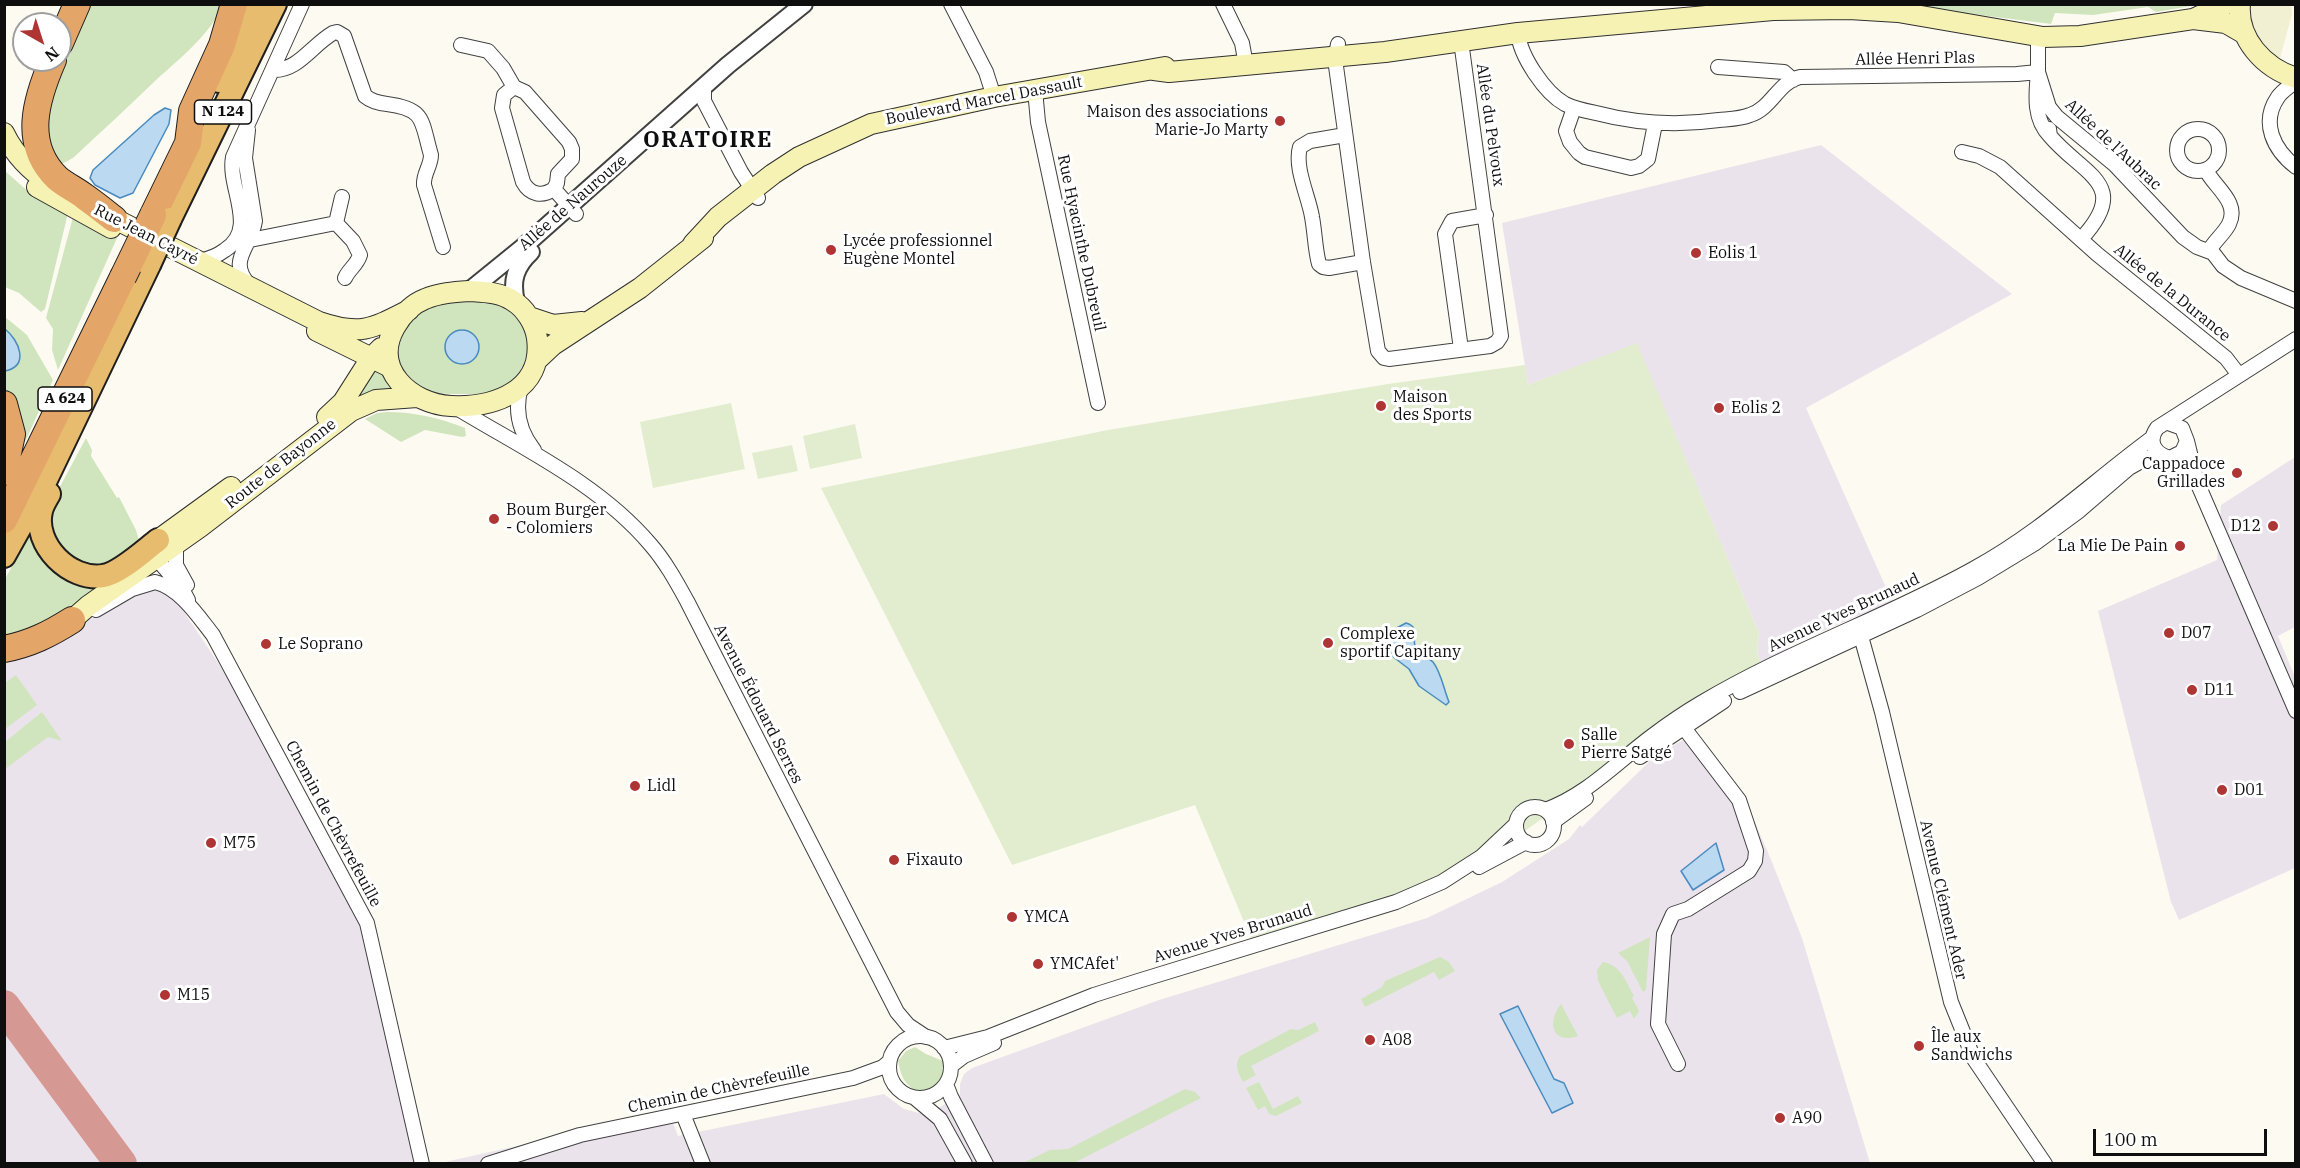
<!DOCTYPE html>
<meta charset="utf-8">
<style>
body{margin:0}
#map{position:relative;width:2300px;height:1168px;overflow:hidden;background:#fdfbf1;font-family:"IBM Plex Serif",serif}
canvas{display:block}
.frame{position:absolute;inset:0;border:6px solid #0e0e0e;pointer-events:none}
.north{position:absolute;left:12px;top:12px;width:60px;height:60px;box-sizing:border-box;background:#fff;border:2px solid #9f9f9f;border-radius:50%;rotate:141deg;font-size:16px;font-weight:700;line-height:24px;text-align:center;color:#0e0e0e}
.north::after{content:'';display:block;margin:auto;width:21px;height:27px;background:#af3535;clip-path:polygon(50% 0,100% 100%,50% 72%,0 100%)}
.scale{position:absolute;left:2093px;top:1129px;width:174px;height:27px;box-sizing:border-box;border:3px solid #0e0e0e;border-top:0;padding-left:8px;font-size:18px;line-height:21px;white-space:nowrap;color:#0e0e0e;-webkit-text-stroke:4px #fff;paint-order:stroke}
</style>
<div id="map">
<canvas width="2300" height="1168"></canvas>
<div class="frame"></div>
<div class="north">N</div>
<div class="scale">100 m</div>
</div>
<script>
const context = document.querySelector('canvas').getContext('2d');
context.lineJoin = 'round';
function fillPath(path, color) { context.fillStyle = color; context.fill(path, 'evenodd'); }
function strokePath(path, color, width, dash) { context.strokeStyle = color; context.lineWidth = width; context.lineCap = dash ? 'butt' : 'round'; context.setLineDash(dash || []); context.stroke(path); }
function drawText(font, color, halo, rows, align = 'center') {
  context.font = font + ' "IBM Plex Serif",serif'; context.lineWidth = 6; context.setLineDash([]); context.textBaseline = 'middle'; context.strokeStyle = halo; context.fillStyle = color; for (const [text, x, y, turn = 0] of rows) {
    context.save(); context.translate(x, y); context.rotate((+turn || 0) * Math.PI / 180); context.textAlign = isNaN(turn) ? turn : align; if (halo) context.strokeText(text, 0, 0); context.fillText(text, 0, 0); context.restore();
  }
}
const industrial = new Path2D(`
 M1821,145L2012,294L1806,408L1892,601L1787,647L1788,651L1762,664L1757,653L1759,633L1637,344L1528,385L1502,223Z
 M2295,457V627L2278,636L2295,677V868L2179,920L2171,902L2098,611L2217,560L2221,505Z
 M153,587L164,589L180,606L270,740L364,917L422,1163L5,1164V661L76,627L120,600Z
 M1692,735L1742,792L1772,862L1802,938L1870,1163L436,1164L669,1112L678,1136L884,1094L904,1109L927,1115L960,1095V1084L964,1074L972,1068L1159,1000L1427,918L1502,882L1569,839L1580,825L1582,827L1656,755Z`);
const farmland = new Path2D(`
 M2252,4L2291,5L2292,14L2279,62L2268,52L2254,31L2248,6Z`);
const green = new Path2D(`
 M86,5H223C210,35 179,59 155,81C128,107 100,133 73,158L60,165L45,133L55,78Z
 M1901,5H2197L2156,12L2148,7L2093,15L2055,13L2051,24Z
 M4,170L32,195L68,213L45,309L41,312L19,293L5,287Z
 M73,217L117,238L58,370L52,350L53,329L46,318Z
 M485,300C497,304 508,307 517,316C537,339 527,377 500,389C485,395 470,394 455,394C440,394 427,394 416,385C392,365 392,339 412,318C415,315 418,310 422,308C440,299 465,300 485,300Z
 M4,316L27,335L53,380L25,442L19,441L5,392Z
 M372,365L383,373L396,389L359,400L355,397Z
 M387,412C414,412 440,418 465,428L466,436L462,437L425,430L401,442L365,419L377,413Z
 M86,438L92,450L91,456L117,498L119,497L136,530L141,547L101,569L70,560L51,537L48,509Z
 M34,526L39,539L104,581L82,605L5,641V579Z
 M16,675L37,705L5,729V683Z
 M42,712L62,741L48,737L5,769V742Z
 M1650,937L1646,990L1643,992L1627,961L1618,953Z
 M1440,957L1449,962L1455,971L1439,980L1434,972L1365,1007L1361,999L1382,987L1385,981Z
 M1603,962C1621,965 1626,982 1634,996L1632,998L1639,1011L1634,1019L1630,1011L1617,1018L1598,981L1597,970Z
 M1561,1004L1578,1036C1553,1045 1546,1023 1561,1004Z
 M1315,1022L1319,1031L1251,1066L1256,1075L1243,1082C1238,1072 1234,1066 1240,1056L1291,1029L1298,1030Z
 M915,1047L926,1054L943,1061L944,1065L942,1069L945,1072L943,1079L938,1081V1087L929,1093L919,1094C904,1082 902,1080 898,1061L906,1051Z
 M1259,1082L1273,1109L1298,1096L1302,1103L1276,1116L1269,1114L1265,1106L1258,1110L1246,1088Z
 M1185,1089L1195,1092L1201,1098L1074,1163H1023L1050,1150L1068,1149Z`);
const pitch = new Path2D(`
 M1637,343L1759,633L1757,653L1762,664L1475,866L1255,948L1195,805L1012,865L821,488L1108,430L1388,384L1525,365L1528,385Z
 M731,403L745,469L653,488L640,422Z
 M855,424L862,458L810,469L803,436Z
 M792,445L798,471L758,479L752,453Z`);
const water = new Path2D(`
 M165,108L171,110L169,124L133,193L120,198L95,185L90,178L93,170L154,115Z
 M5,329C19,340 30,366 5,371Z
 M445 347a17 17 0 1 1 34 0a17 17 0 1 1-34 0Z
 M1406,623C1420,627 1412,636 1415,646C1418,655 1427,656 1433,662C1441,672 1444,690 1449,702L1446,705L1419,686L1409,669L1392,656L1386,648V639L1391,631Z
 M1716,843L1724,870L1693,890L1681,871Z
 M1518,1006L1554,1079L1564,1083L1573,1103L1552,1113L1500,1014Z`);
const taxiway = new Path2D(`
 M4,1006L121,1164`);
const minor = new Path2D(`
 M951,4L986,72L994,97
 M1223,4L1242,43L1246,65
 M1518,33C1520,56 1545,93 1565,104C1575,109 1586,111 1596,113C1638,124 1676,126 1719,120C1729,119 1740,119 1750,115C1772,108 1778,82 1800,77L2017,74L2038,72C2036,94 2033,119 2050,136
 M2038,37V72L2049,107L2057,117L2114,164L2183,237L2197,247L2213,253L2223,266L2241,278L2296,301
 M1338,44L1335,59L1363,262L1378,351L1384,358L1389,359L1490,346L1497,342L1501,336L1461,41
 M461,45L488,51L503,68L514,87L525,92L569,142L572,149V159L558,174L557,183L554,189L576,214
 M1718,67L1784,72L1793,80
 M273,70C298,71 312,45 333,33L337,32L344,36L365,96C371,101 378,103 387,104C426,109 421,121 431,155C431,166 423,174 424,185L443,247
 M2296,81C2290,86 2282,91 2278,97C2260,123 2274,150 2296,167
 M514,87L504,95L502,108L523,182C530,195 542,197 554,189
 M704,87V101L741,172L758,198
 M1035,90L1038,122L1098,403
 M1574,108L1566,131L1570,142L1579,153L1585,157L1631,168L1639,166L1648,159L1655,124
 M2177 150a21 21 0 1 1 42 0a21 21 0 1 1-42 0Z
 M2049,129L2050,136C2084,176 2132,184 2081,239
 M248,130L245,158L255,221C251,248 226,260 250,286
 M1345,135L1310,141L1300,147C1294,168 1309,197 1312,217C1315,233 1315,249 1319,264L1323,267L1329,268L1363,262
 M1962,152L1979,156L2000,167L2097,254L2226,358L2239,375
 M2206,170C2214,187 2240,202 2229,224C2224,234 2214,241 2209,251
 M336,223L342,197
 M243,238L250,240L336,223L353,241L360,255C357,265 349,269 345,278
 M199,261C209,259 217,256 225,250C259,228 227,188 233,157L302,4
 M1461,349L1445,234L1452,221L1486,215
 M521,387C514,411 519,431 534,450
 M455,407C522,448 598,483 650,544C665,561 676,581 687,601L897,1012L908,1025L926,1037
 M2168,423L2182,428L2187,441L2182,452L2170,458C2155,454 2147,442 2157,428L2296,339
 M2187,441L2197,482L2296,711
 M176,544V565L187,585
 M160,550L156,558L181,587L188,600
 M96,610L132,589L155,582C180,588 198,616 213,635L367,923L422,1164
 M1859,629L1882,712L1951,1002L1974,1059L2045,1164
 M1740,692L1917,610L1978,578L2034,544L2079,511L2129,468L2145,459L2153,456H2162
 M1640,757L1724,701
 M1516 826a19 19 0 1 1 38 0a19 19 0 1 1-38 0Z
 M1545,810C1587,795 1617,762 1652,736C1668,724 1684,713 1701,703C1788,651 1885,618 1973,569C2041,532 2091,483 2152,438
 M1553,822L1586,798
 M1479,867L1526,842
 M889 1067a31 31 0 1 1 62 0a31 31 0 1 1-62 0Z
 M944,1048L988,1037L1094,995L1138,981L1396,902L1442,882L1481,857L1516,824
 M1678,1064L1658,1024L1664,934L1673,914L1688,909L1749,871L1755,861L1756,851L1739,800L1678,720
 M951,1066L964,1056L994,1043
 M946,1084L951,1097L986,1164
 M915,1098L940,1119L965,1164
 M683,1114L703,1164
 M488,1164L580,1135L853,1078L883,1067L889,1062`);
const tertiary = new Path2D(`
 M469,291L522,248L728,65L804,4
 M516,302C511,281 515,267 531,252`);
const secondary = new Path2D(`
 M2240,4C2237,39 2264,68 2296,78
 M2193,19L2226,23L2245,34
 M1154,70L1169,72L1385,52L1518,33L1773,10L1849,9L1898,12L2043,37L2080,36L2193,19L2226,4
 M4,133C15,156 35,175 57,188
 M37,187L111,228
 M101,212L319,322C360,336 372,329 409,310
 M693,244L718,217L773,174L799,157L871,124L994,97L1165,67
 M469,291C484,292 500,292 513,301C525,308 535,324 537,338C544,390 495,408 451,406C411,404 371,369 395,327C402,315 412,304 425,299C439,293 454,292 469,291Z
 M529,317L553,325L582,322
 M317,331L390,367
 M537,360L553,345L640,288L703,238
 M327,417L343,402L371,358L381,348
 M158,540L231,487
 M72,620L88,606L200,527L351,411L376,400L417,397`);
const trunk = new Path2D(`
 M219,81L256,4
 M170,219L275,4
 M49,494C46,499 42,506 41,511C33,545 70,581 103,576C119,574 145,550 158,540
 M4,556L42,488L149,265`);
const motorway = new Path2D(`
 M60,43L77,4
 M53,60C36,99 22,144 57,178C65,185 76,190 85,197C95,204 105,212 114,219
 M153,215L188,143L192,111L222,45L234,4
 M4,404L12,434L4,472
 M4,520L123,277
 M4,649C30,644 50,634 72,620`);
const trunkBridge = new Path2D(`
 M149,265L170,219`);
const motorwayBridge = new Path2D(`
 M123,277L153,215`);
const markers = [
 [1280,121,6,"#af3535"],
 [831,250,6,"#af3535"],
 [1696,253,6,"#af3535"],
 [1381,406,6,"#af3535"],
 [1719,408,6,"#af3535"],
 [2237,473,6,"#af3535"],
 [494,519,6,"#af3535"],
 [2273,526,6,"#af3535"],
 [2180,546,6,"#af3535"],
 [2169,633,6,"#af3535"],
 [1328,643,6,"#af3535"],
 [266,644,6,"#af3535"],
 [2192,690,6,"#af3535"],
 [1569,744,6,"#af3535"],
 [635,786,6,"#af3535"],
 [2222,790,6,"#af3535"],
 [211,843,6,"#af3535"],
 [894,860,6,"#af3535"],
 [1012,917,6,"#af3535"],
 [1038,964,6,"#af3535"],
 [165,995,6,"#af3535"],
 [1370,1040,6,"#af3535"],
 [1919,1046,6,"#af3535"],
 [1780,1118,6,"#af3535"]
];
const shields = [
 [223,112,57],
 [65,399,54]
];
const shieldNames = [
 ["N 124",223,112],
 ["A 624",65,399]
];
const streetNames = [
 ["Allée Henri Plas",1915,59,-1],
 ["Boulevard Marcel Dassault",984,101,-11],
 ["Allée du Pelvoux",1490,125,82],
 ["Allée de l'Aubrac",2113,145,43],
 ["Allée de Naurouze",573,203,-41],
 ["Rue Jean Cayré",146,235,27],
 ["Rue Hyacinthe Dubreuil",1081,243,78],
 ["Allée de la Durance",2172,293,39],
 ["Route de Bayonne",281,464,-38],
 ["Avenue Yves Brunaud",1844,613,-25],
 ["Avenue Édouard Serres",758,704,63],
 ["Chemin de Chèvrefeuille",333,824,62],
 ["Avenue Clément Ader",1943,900,77],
 ["Avenue Yves Brunaud",1233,934,-17],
 ["Chemin de Chèvrefeuille",719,1089,-12]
];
const poiNames = [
 ["Maison des associations",1268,112,"right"],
 ["Marie-Jo Marty",1268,130,"right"],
 ["Lycée professionnel",843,241],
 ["Eugène Montel",843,259],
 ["Eolis 1",1708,253],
 ["Maison",1393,397],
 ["des Sports",1393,415],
 ["Eolis 2",1731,408],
 ["Cappadoce",2225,464,"right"],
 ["Grillades",2225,482,"right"],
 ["Boum Burger",506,510],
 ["- Colomiers",506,528],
 ["D12",2261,526,"right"],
 ["La Mie De Pain",2168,546,"right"],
 ["D07",2181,633],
 ["Complexe",1340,634],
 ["sportif Capitany",1340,652],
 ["Le Soprano",278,644],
 ["D11",2204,690],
 ["Salle",1581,735],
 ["Pierre Satgé",1581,753],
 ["Lidl",647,786],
 ["D01",2234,790],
 ["M75",223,843],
 ["Fixauto",906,860],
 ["YMCA",1024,917],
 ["YMCAfet'",1050,964],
 ["M15",177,995],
 ["Île aux",1931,1037],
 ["Sandwichs",1931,1055],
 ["A08",1382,1040],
 ["A90",1792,1118]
];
const districtNames = [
 ["ORATOIRE",708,141]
];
fillPath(industrial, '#ebe3ec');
fillPath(farmland, '#f1f0d3');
fillPath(green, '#d0e5be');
fillPath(pitch, '#e1edce');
fillPath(water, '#bbd9f0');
strokePath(water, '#4a8bbf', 1.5);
strokePath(taxiway, '#d69893', 32);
strokePath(minor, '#414141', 16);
strokePath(tertiary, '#414141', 20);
strokePath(secondary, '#303030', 22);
strokePath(trunk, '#1f1f1f', 26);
strokePath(motorway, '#1f1f1f', 28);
strokePath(minor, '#fff', 14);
strokePath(tertiary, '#fff', 16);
strokePath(secondary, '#f6f2b3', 20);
strokePath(trunk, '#e7bc6e', 22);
strokePath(motorway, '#e4a668', 26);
strokePath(trunkBridge, '#1f1f1f', 26, []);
strokePath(motorwayBridge, '#1f1f1f', 28, []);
strokePath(trunkBridge, '#e7bc6e', 22);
strokePath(motorwayBridge, '#e4a668', 26);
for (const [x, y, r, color] of markers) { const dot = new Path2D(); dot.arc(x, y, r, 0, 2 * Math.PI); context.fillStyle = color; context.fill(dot); strokePath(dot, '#fff', 2); }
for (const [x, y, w] of shields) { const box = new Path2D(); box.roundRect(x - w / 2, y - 12, w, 24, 4.5); context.fillStyle = '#fff'; context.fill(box); strokePath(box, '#0e0e0e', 1.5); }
drawText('bold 15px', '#0e0e0e', null, shieldNames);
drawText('16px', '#0e0e0e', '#fff', streetNames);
drawText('16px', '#0e0e0e', '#fff', poiNames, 'left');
context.letterSpacing = '1.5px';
drawText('bold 22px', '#0e0e0e', '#fff', districtNames);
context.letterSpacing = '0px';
</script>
